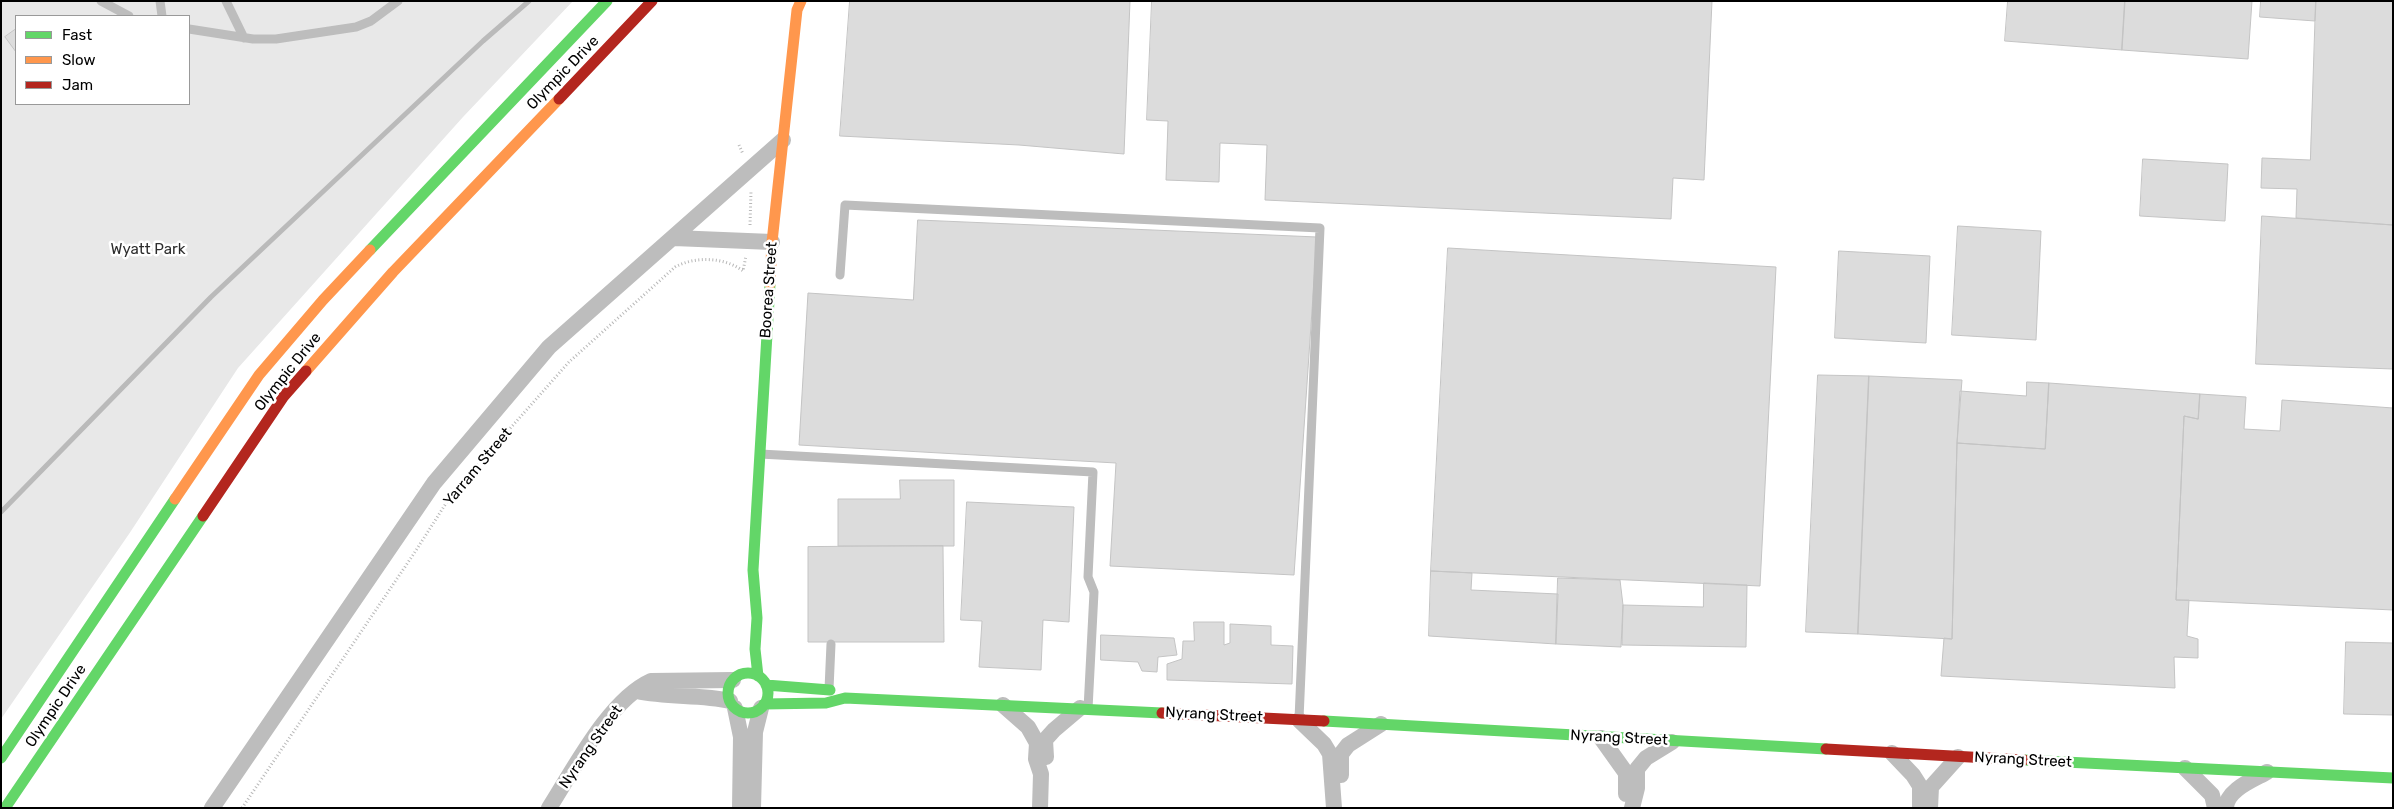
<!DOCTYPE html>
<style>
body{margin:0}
#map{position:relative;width:2394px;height:809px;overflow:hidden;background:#fff;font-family:Rubik,sans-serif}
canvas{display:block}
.frame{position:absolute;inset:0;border:2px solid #000;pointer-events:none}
.legend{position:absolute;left:15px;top:15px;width:175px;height:90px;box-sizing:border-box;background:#fff;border:1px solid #999;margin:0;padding:6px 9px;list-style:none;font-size:15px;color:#000}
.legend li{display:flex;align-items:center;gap:10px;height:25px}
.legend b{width:25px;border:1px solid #999}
</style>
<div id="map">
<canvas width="2394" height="809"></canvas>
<div class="frame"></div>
<ul class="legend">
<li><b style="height:6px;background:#63d668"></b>Fast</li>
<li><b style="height:6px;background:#ff974d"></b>Slow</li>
<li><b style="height:6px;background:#b3261e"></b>Jam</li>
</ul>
</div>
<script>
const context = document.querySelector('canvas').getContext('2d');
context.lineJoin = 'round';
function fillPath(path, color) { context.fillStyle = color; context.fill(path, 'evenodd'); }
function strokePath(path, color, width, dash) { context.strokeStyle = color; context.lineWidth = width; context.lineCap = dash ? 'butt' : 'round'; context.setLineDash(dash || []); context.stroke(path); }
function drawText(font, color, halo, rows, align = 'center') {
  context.font = font + ' Rubik,sans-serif'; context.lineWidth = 5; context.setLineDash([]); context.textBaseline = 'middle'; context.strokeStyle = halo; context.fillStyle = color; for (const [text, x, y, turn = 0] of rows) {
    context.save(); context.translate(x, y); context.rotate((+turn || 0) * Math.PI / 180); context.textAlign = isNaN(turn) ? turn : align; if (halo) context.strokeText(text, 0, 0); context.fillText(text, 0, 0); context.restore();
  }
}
const green = new Path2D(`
 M1,1H573L463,117L238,368L129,534L1,719ZM16,16H189V104H16Z`);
const stream = new Path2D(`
 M1,512L211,297L483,41L529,1`);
const building = new Path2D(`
 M850,1H1130L1124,154L1019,145L840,136Z
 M1152,1H1712L1704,180L1673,178L1671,219L1265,200L1267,145L1220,143L1219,182L1166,180L1168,121L1147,120Z
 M2008,1H2125L2122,50L2005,41Z
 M2125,1H2252L2248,59L2122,50Z
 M2261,1H2316L2315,21L2260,17Z
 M2316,1H2393V225L2296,218L2297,189L2261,188L2262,158L2310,160Z
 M16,29V52L5,37Z
 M2143,159L2228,164L2225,221L2140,216Z
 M2262,216L2393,225V369L2256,364Z
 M918,220L1317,237L1294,575L1110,566L1116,463L799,445L808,293L913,300Z
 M1958,226L2041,231L2036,340L1952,335Z
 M1448,248L1776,267L1760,586L1431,571Z
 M1839,251L1930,256L1926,343L1835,338Z
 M1818,375L1869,376L1858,634L1806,632Z
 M1869,376L1962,380L1957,443L1952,639L1858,634Z
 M2027,382L2049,383L2045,449L1957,443L1960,391L2026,396Z
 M2049,383L2200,394L2198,419L2184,416L2176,600H2189L2187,636L2198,639V658L2174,657L2175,688L1941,676L1944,638L1952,639L1957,443L2045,449Z
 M2200,394L2246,397L2244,429L2280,431L2282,400L2393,408V610L2176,600L2184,416L2198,419Z
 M900,480H954V546H838V499H900Z
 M967,502L1074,507L1069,622L1043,620L1041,670L979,667L982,621L961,620Z
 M943,546L944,642H808V547Z
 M1431,571L1472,573L1471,590L1558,594L1556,644L1429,636Z
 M1558,578L1620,580L1623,605L1621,647L1556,644Z
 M1704,583L1747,585L1746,647L1622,645L1623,605L1703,607Z
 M1194,622H1224V645L1230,643V624L1271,626V645L1293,646L1292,684L1167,680V664L1182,659L1183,641H1194Z
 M1101,635L1174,638L1177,655L1158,657L1157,672L1142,671L1138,662L1101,660Z
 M2346,642L2393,643V715L2344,714Z`);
const path = new Path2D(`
 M739,145L743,154
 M750,225L751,191
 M242,808L413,555L452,494L569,362L675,267C695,256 725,257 743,271L746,256`);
const lane = new Path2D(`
 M101,1L129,16
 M160,1L162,16
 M226,1L244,38
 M189,29L253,39H276L356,27L371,21L398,1
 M840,275L845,205L1320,228L1299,719
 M760,454L1093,472L1088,577L1094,592L1088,709
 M829,689L831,644`);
const street = new Path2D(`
 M674,238L772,242
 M637,691C668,698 700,694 730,701
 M1003,705L1028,727L1037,743L1036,759L1041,774L1040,808
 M735,708L741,737L740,808
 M1299,720L1324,744L1330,754L1334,808
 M1601,738L1626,773V794
 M1892,753L1913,775L1920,786V808
 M1046,757L1045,740L1054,730L1080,708
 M2185,768L2212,795L2215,808
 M1341,775V754L1348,745L1381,724
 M212,808L434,483L549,347L783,140
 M549,808C574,769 609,700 651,681L733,680
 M753,808L755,732L761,708
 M1632,808L1637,788V769L1646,758L1672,742
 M1930,808L1931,787L1958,757
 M2226,808C2226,790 2253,780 2267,772`);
const fast = new Path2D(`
 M370,250L607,1
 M728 693a20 20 0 1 1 40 0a20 20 0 1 1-40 0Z
 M758,676L755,649L757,618L753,570L770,284
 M766,685L830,690
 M764,704L826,703L845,698L1162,713
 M1324,721L1826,749
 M1,758L175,499
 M2024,760L2393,778
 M5,808L203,516`);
const slow = new Path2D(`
 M770,284L772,242L797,10L801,1
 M306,371L393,272L559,99
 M175,499L259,375L323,300L370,250`);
const jam = new Path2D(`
 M559,99L652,1
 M203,516L284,396L306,371
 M1162,713L1324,721
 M1826,749L2024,760`);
const streetNames = [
 ["Olympic Drive",563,73,-46],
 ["Boorea Street",769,290,-86],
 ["Olympic Drive",288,372,-51],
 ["Yarram Street",478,467,-50],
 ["Olympic Drive",56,706,-56],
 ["Nyrang Street",1214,715,3],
 ["Nyrang Street",1619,738,3],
 ["Nyrang Street",591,747,-55],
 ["Nyrang Street",2023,760,3]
];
const parkNames = [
 ["Wyatt Park",148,250]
];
fillPath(green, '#e8e8e8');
strokePath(stream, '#bababa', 5);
fillPath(building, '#dcdcdc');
strokePath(building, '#c4c4c4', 1);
strokePath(path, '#b8b8b8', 3, [1, 2.5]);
strokePath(lane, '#bdbdbd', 9);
strokePath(street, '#bdbdbd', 16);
strokePath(fast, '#63d668', 11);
strokePath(slow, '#ff974d', 11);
strokePath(jam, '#b3261e', 11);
drawText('15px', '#000', '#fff', streetNames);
drawText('15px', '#2d2d2d', '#fff', parkNames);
</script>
